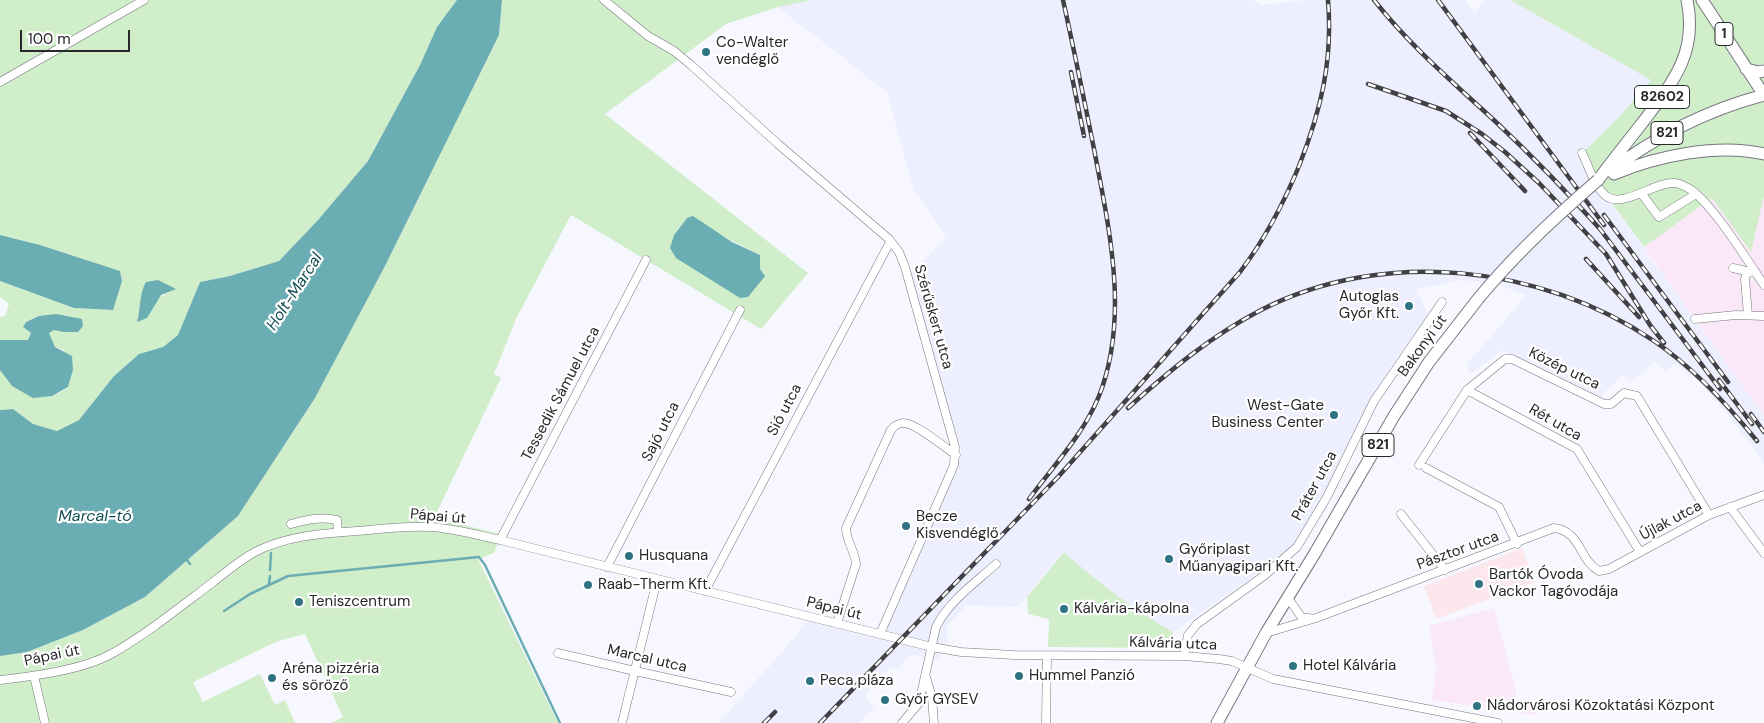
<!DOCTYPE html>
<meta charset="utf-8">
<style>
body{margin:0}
#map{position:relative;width:1764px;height:723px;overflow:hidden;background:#f6f7ff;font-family:"DM Sans",sans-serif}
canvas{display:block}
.scale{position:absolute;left:20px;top:30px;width:110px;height:22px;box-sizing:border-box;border:2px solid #28282b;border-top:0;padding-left:6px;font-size:15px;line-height:18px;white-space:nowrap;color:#28282b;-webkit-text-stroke:4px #fff;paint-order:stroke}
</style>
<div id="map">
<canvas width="1764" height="723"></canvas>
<div class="scale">100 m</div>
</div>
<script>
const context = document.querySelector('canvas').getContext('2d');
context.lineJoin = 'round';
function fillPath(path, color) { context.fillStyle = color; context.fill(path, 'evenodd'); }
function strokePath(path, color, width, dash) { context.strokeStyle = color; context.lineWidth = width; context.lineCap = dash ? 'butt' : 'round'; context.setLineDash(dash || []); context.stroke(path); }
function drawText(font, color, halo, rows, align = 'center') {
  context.font = font + ' "DM Sans",sans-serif'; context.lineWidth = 4.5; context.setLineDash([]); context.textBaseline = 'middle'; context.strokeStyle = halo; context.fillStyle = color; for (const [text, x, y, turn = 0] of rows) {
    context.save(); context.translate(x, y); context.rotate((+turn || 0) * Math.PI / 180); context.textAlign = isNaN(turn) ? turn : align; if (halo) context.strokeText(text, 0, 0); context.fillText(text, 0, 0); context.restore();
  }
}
const commercial = new Path2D(`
 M1764,196V416L1644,247L1712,198L1751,251Z
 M1494,608L1516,691L1515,700L1537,704L1536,715L1432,700L1436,667L1429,626Z`);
const built = new Path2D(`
 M812,0H1251L1262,5L1307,0H1465L1475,13L1485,0H1510L1652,80L1617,119L1578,157L1764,416V463L1722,407L1692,374L1688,375L1676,363L1666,371L1656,361L1632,381L1622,375L1599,398L1502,350L1469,375L1468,364L1526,295L1499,285L1463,280L1416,289L1428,314L1393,363L1373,395L1309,524L1288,552L1173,632L1144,615L1101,585L1063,552L1018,607L966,605L946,628L948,642L938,660L911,654L897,670L890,667L865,695L874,707L859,723H719L802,629L813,613L885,631L962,453L910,275L946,237L922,199L914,191L887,92L778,7Z`);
const education = new Path2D(`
 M1522,548L1534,582L1436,619L1424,586Z`);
const green = new Path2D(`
 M0,0H457L437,27L420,65L368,161L318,220L279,261L230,276L200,282L178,335L163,347L139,354L114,376L79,420L57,431L33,424L13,409L0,410V370L12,386L52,396L68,388L73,370L64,350L55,347L48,333L54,330L63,332L39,316L26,322L23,327L31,333L28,340H1L0,347V317L5,316L9,304L0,297V281L74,308L112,310L122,280L120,271L40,245L0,235ZM158,280L170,292C152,298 155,314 137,321L141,308Z
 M502,0H812L778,7L726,24L605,114L808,273L761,329L571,215L516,319L494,374L501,378L434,518L501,534L494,553L478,559L558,723H331L343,717L305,634L278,641L193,682L203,702L260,674L275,705L285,700L295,723H0V656L27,652L83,630L145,597L238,516L315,398L385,266L499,35ZM687,218L760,255V269L670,248L674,235Z
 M1510,0H1764V196L1751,252L1712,198L1644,247L1578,157L1617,119L1651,80Z
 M1064,552C1098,582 1133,610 1173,632L1167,648L1048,647L1049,619L1028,614L1027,597Z`);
const water = new Path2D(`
 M457,0H502L499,35L385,266L315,398L238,516L145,597L83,630L27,652L0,656V410L13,409L33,424L57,431L79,420L114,376L139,354L163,347L178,335L200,282L230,276L279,261L318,220L368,161L420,65L437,27Z
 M693,216L732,242L760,255V269L765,276L748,297L740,298L676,258L670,248L674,235L687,218Z
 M0,235L40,245L120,271L122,281L113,310L74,308L0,281Z
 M158,280L176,289L161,295L147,318L137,322C141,308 139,294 146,282Z
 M56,314L82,319L83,326L78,332H63L54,330L49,333L55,347L72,356L73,370L68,387L52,396L33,398L12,386L0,370V340H28L31,333L23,327L26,322L39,316Z`);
const stream = new Path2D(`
 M187,560L190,564
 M270,570L271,553
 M269,584L270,576
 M224,611L250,594L288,576L479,557L485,565L560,723`);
const minor = new Path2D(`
 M604,0L648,36L674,51L691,65L778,144L889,239L899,252L905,267L955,447L954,465L880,634
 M0,82L144,0
 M1582,153C1589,166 1593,185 1606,196C1623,209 1655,181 1675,183C1678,183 1682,185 1686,187C1708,196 1749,263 1764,285
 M1641,193L1659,217L1696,194
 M1733,268L1750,272
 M1747,272L1745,279L1748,315
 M1695,319L1736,315L1764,316
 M1467,390L1577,449L1640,552
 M1419,465L1467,390L1505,359H1512L1604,404H1611L1624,393L1637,396L1709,515
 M1426,468L1499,507L1517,544
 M1730,507L1764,553
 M1401,514L1445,570
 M291,524C309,519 319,517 337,520L338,532
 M500,540L646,260
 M607,567L740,310
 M705,591L890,242
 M1288,598L1302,618H1309
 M837,623L856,564C855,551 846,541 846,528L891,430C895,425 898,423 904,423C915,423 946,448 956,455
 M1266,633L1316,618L1554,528C1581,531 1579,560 1599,571L1609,569L1709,515L1764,495
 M558,653L635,671L731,692
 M1184,656L1188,635L1197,624L1265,575L1297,547L1327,497L1374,401L1442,302
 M34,676L45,723
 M926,677L932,698L934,723
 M0,680C35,676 83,670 113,653C148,633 180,607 212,583C226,572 240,560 255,552C290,534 331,533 369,530C389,528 410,526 430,527C453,528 477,535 500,540L932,647L961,652L1014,655L1184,656L1219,659L1232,661L1273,679L1498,723
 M622,723L657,580
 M902,723L919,703L936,627C949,601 975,583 996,564
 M1046,723L1047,656`);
const primary = new Path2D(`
 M1702,0L1764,95
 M1746,69L1759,72L1764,71
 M1610,171C1656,136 1707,110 1764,95
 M1614,174C1657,156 1718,143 1764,154
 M1598,180C1613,160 1628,141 1643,122C1673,82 1698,53 1687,0
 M1217,723L1266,633L1315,553L1394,416L1429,362L1478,299`);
const rail = new Path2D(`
 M1374,0C1410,46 1454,83 1497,123C1533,157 1567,192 1600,229L1720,389
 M1438,0L1604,225
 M1071,72L1084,136
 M1368,84L1446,111L1482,134L1505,152L1539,183L1606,254L1650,325L1664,343
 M1470,133L1525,191
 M1604,215L1728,382
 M1586,259L1639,317
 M1719,380L1752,424
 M1128,408C1169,371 1211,336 1261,310C1385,247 1541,265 1654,341C1694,368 1727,404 1757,441
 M1751,414L1764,432
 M1029,499C1054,465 1083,435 1099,396C1130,317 1109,228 1094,149C1084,99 1074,50 1063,0
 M764,723L775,712
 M820,723L1058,477L1240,272C1265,239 1283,205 1299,166C1321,110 1333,61 1328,0`);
const primaryBridge = new Path2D(`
 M1478,299C1514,255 1555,217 1598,180`);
const markers = [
 [706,52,5,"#2f7383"],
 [1409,306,5,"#2f7383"],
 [1334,415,5,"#2f7383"],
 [906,526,5,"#2f7383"],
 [629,556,5,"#2f7383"],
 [1169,559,5,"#2f7383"],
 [1479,584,5,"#2f7383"],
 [588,585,5,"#2f7383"],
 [299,602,5,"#2f7383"],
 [1064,609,5,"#2f7383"],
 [1293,666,5,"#2f7383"],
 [1019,676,5,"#2f7383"],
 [272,678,5,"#2f7383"],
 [810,681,5,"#2f7383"],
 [885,700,5,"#2f7383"],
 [1477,706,5,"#2f7383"]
];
const shields = [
 [1724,34,18],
 [1662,97,55],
 [1667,133,32],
 [1378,445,32]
];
const shieldNames = [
 ["1",1724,34],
 ["82602",1662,97],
 ["821",1667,133],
 ["821",1378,445]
];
const poiNames = [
 ["Co-Walter",716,43],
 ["vendéglő",716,60],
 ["Autoglas",1399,297,"right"],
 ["Győr Kft.",1399,314,"right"],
 ["West-Gate",1324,406,"right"],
 ["Business Center",1324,423,"right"],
 ["Becze",916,517],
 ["Kisvendéglő",916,534],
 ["Győriplast",1179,550],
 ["Műanyagipari Kft.",1179,567],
 ["Husquana",639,556],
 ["Bartók Óvoda",1489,575],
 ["Vackor Tagóvodája",1489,592],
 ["Raab-Therm Kft.",598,585],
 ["Teniszcentrum",309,602],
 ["Kálvária-kápolna",1074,609],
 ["Hotel Kálvária",1303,666],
 ["Aréna pizzéria",282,669],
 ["és söröző",282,686],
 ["Hummel Panzió",1029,676],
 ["Peca pláza",820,681],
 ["Győr GYSEV",895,700],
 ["Nádorvárosi Közoktatási Központ",1487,706]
];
const streetNames = [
 ["Szérűskert utca",933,317,74],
 ["Bakonyi út",1423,346,-54],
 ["Közép utca",1564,369,26],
 ["Tessedik Sámuel utca",561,394,-62],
 ["Sió utca",785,410,-62],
 ["Rét utca",1555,423,30],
 ["Sajó utca",661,432,-63],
 ["Práter utca",1315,486,-61],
 ["Pápai út",438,517,5],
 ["Újlak utca",1671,521,-28],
 ["Pásztor utca",1458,551,-20],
 ["Pápai út",834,609,14],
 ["Kálvária utca",1173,644,2],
 ["Pápai út",52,656,-12],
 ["Marcal utca",647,659,13]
];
const waterNames = [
 ["Holt-Marcal",295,292,-57],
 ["Marcal-tó",95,517]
];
fillPath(commercial, '#fae7f7');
fillPath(built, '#edeefe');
fillPath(education, '#fce7ed');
fillPath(green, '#d1eeca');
fillPath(water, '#6aadb3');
strokePath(stream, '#6aadb3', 2.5);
strokePath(minor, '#75767d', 9);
strokePath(primary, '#75767d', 13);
strokePath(minor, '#fff', 8);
strokePath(primary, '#fff', 11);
strokePath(rail, '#414145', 4.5);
strokePath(rail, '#fff', 2.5, [8]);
strokePath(primaryBridge, '#75767d', 13, []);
strokePath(primaryBridge, '#fff', 11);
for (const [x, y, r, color] of markers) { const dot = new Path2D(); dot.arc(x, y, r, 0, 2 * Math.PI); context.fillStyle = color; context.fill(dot); strokePath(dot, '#fff', 2); }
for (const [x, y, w] of shields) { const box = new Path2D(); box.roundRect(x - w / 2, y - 11.5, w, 23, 4); context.fillStyle = '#fff'; context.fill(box); strokePath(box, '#28282b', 1); }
drawText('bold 14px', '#28282b', null, shieldNames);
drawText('15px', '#28282b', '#fff', poiNames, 'left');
drawText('15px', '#28282b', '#fff', streetNames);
drawText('italic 16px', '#134e53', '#fff', waterNames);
</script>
